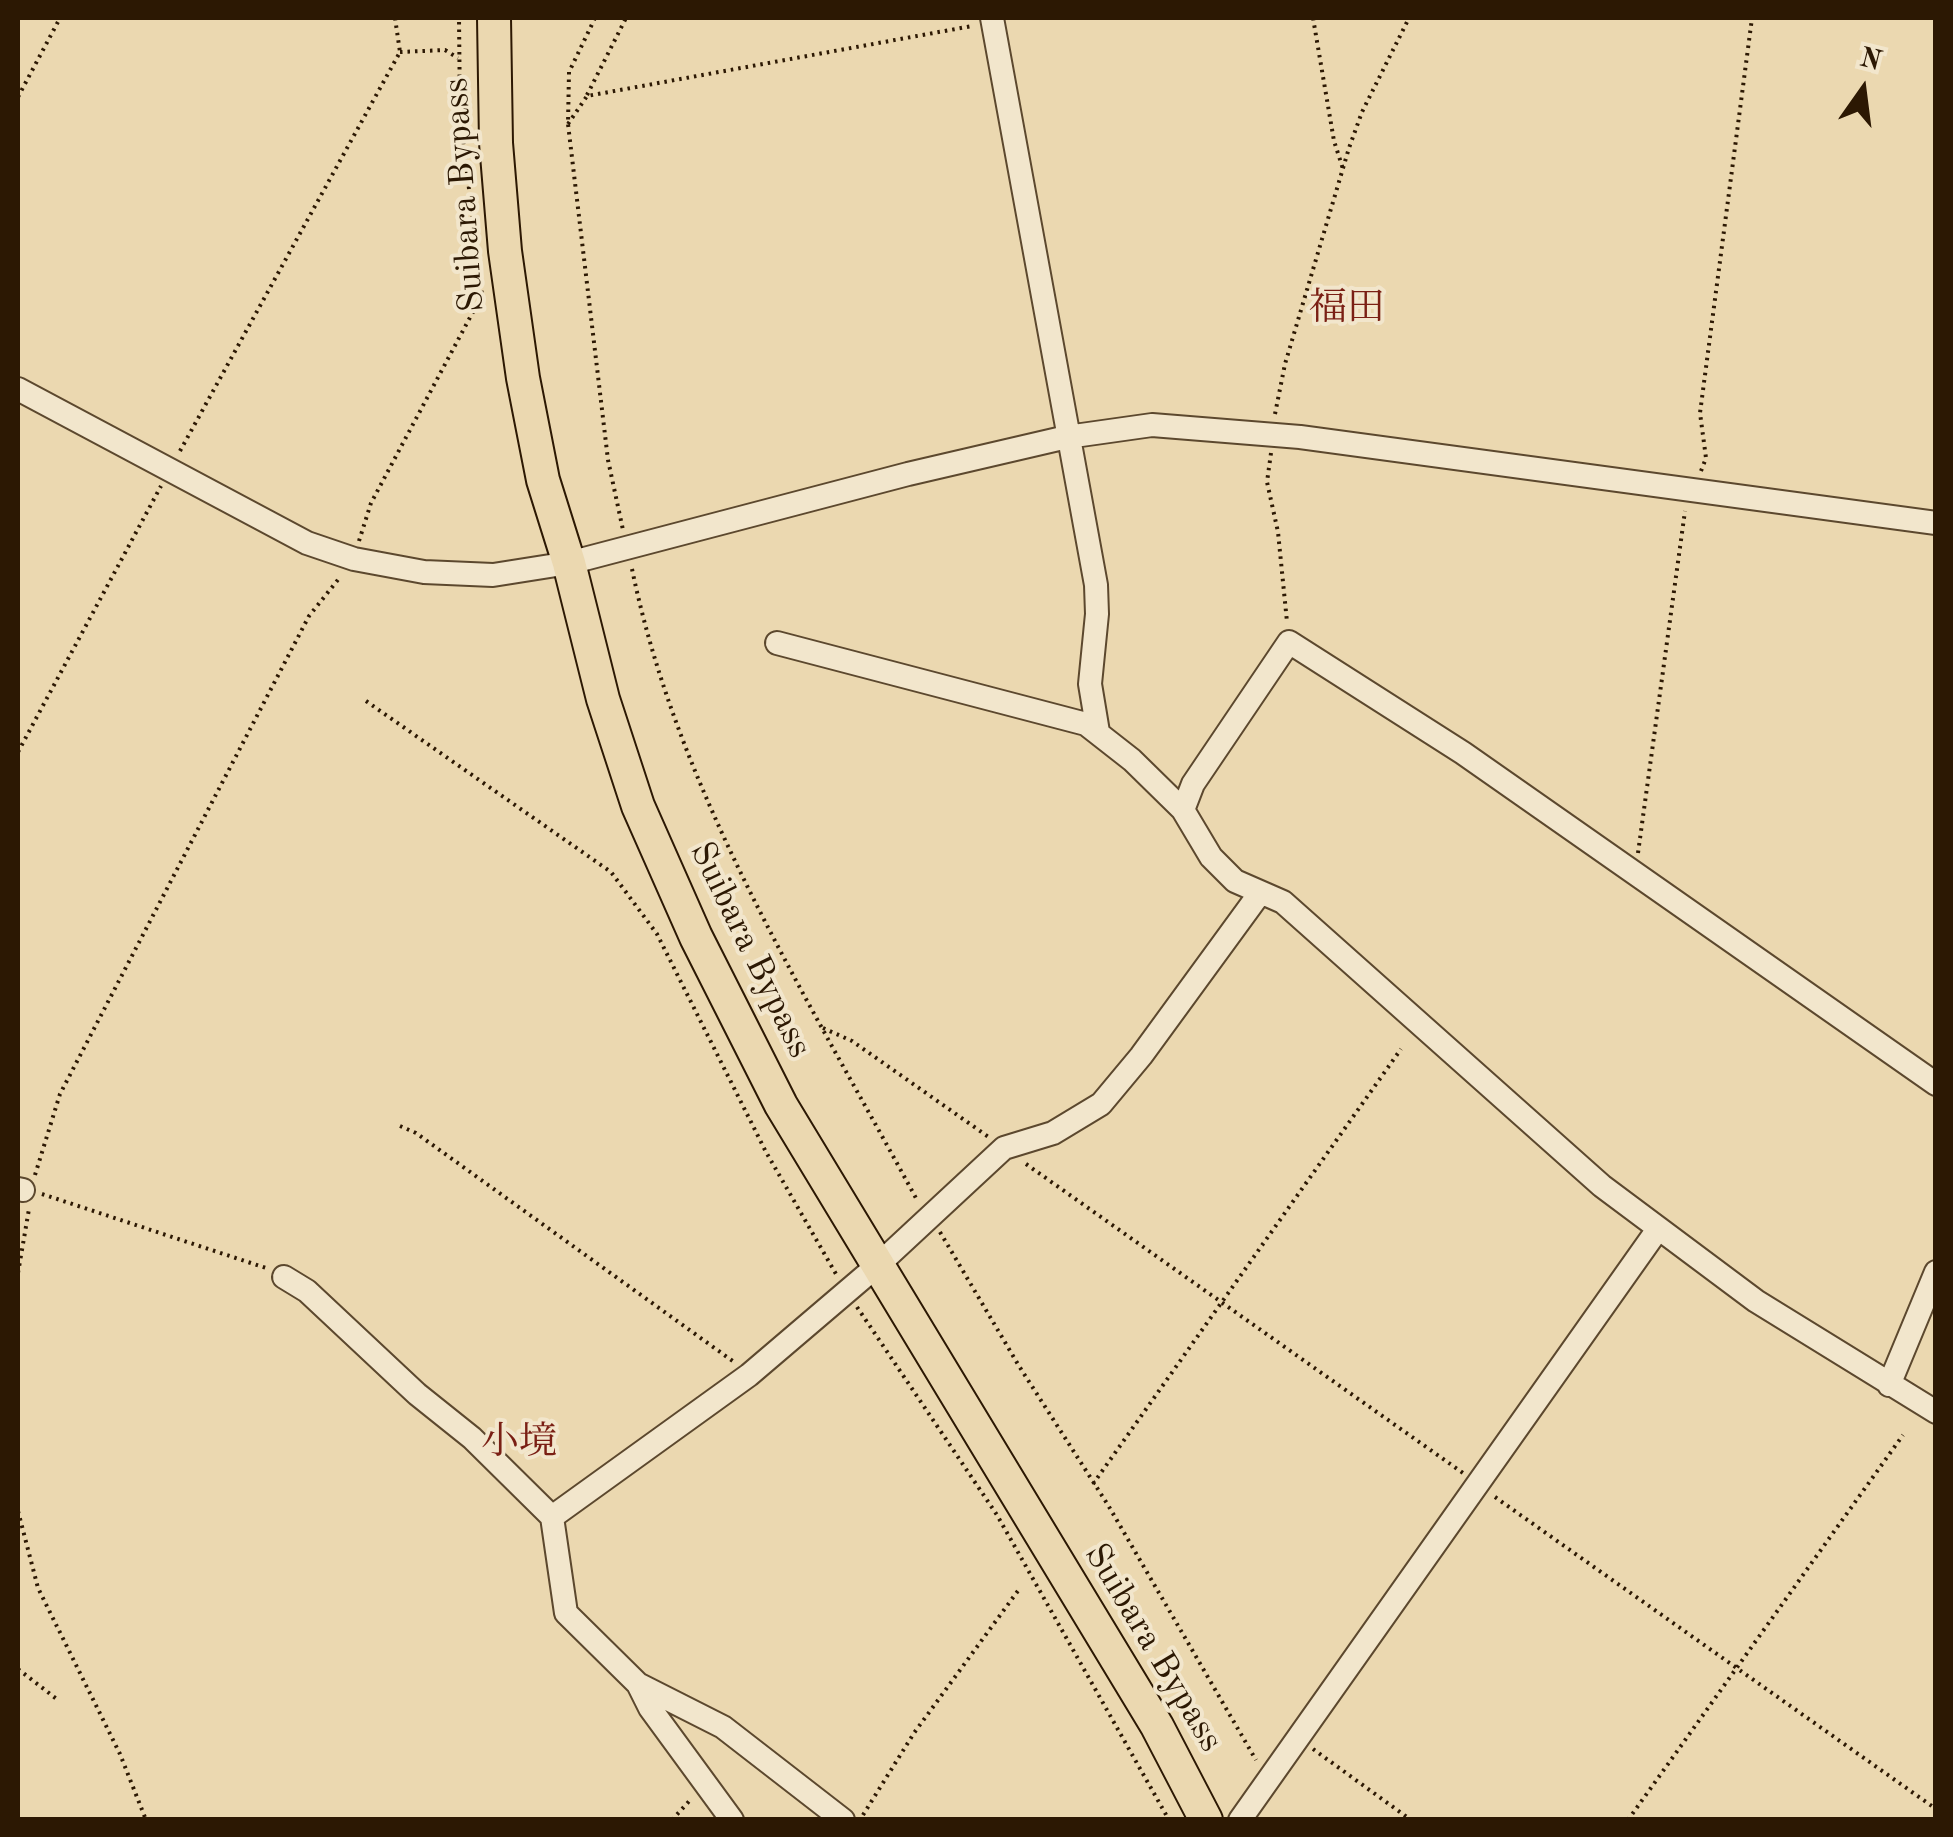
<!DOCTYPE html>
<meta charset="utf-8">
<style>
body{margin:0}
#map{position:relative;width:1953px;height:1837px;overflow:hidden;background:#ebd8b0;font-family:"Old Standard TT",serif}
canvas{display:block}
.frame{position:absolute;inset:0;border:20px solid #2c1803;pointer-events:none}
.north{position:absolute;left:1813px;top:40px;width:100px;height:100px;-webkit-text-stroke:8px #f2e6cc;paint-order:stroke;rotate:14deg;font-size:28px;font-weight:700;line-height:40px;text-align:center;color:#2c1803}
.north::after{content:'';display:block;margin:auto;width:35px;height:45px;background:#2c1803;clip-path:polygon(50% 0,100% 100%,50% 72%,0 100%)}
</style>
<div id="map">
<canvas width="1953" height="1837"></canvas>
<div class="frame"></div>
<div class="north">N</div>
</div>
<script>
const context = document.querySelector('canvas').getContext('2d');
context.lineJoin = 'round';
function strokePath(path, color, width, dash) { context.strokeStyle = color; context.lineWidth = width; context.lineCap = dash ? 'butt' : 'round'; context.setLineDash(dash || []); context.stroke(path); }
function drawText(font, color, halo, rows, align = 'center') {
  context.font = font + ' "Old Standard TT","Noto Serif JP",serif'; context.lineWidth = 8; context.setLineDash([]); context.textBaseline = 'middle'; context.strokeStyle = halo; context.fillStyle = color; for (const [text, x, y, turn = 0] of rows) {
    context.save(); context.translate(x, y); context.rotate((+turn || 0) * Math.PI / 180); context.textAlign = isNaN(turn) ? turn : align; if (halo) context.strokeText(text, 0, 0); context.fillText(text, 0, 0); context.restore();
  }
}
const path = new Path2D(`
 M595,18L569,72L568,124L608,460L623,530
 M1313,18L1334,141L1343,169
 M400,52L445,50L458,58
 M587,95L626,18
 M18,97L60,18
 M568,124L587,96L972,26
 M1275,414L1285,364L1349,148L1362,112L1409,18
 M180,451L400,52L395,18
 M1271,453L1267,482L1278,532L1287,622
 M1701,471L1706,458L1700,413L1752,18
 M359,541L371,503L482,295L460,115L459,18
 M632,569C679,797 808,998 917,1200
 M366,701L611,872L657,934L766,1152L836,1274
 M18,752L161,486
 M1638,853L1685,511
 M823,1028L852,1041L990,1138
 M400,1126L416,1133L734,1362
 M1026,1164L1463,1473
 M35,1175L60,1094L309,616L341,576
 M42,1194L266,1268
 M940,1232L1019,1366L1108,1505L1256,1760
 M18,1273L29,1209
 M857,1307L997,1515L1169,1820
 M1093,1484L1401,1049
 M1495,1497L1936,1809
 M18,1511L38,1588L120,1754L146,1820
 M18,1669L58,1700
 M1313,1749L1411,1820
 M863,1815L914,1733L1020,1588
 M672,1820L692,1798
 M1628,1820L1903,1435`);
const minor = new Path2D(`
 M992,18L1096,585L1097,614L1090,684L1098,732
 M18,389L307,543L354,559L424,572L493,575L569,563L908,474L1067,437L1152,425L1300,437L1936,523
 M777,643L1086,724L1132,760L1183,810L1211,857L1235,881L1283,902L1602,1186L1756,1301L1936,1412
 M1183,810L1193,784L1289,642L1463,753L1936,1084
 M18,1189L23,1190
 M284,1277L307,1291L417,1394L472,1438L552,1517L566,1613L638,1684L723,1727L843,1820
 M1889,1385L1936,1272
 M552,1517L749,1375L878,1265L1004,1148L1053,1133L1101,1104L1141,1056L1260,893
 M638,1684L650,1708L732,1820
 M1240,1820L1658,1229`);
const highway = new Path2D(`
 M494,18L496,143L505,251L523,378L543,480L569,563L603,699L638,806L696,937L781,1105L1157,1726L1206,1820`);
const streetNames = [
 ["Suibara Bypass",465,195,-94],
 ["Suibara Bypass",750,950,64],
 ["Suibara Bypass",1153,1648,59]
];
const neighbourhoodNames = [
 ["福田",1347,309],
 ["小境",519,1443]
];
strokePath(minor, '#5c482e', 26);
strokePath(highway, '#2c1803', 36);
strokePath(path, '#2c1803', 4, [2.5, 5]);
strokePath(minor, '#f2e6cc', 22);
strokePath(highway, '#ebd8b0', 32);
drawText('35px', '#2c1803', '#f2e6cc', streetNames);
drawText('38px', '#7a1f14', '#f2e6cc', neighbourhoodNames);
</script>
